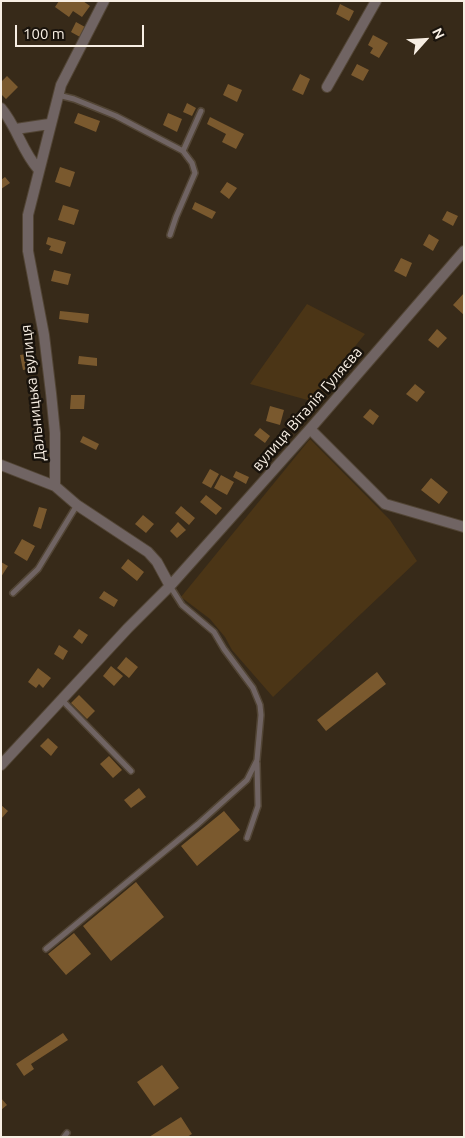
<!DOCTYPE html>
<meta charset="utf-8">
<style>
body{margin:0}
#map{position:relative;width:465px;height:1138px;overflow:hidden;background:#372a19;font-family:Ubuntu,sans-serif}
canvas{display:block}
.frame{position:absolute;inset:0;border:2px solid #f7eee3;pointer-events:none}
.north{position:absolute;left:400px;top:15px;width:50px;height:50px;-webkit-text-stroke:4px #19130c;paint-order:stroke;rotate:64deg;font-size:14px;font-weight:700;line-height:20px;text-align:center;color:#f7eee3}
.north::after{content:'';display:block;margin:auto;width:18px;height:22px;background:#f7eee3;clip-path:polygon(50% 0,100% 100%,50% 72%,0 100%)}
.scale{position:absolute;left:15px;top:25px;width:129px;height:22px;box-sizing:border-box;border:2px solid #f7eee3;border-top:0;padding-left:6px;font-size:15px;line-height:18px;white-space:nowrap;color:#f7eee3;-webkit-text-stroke:4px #19130c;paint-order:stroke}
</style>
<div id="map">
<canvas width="465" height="1138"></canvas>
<div class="frame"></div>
<div class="north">N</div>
<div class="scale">100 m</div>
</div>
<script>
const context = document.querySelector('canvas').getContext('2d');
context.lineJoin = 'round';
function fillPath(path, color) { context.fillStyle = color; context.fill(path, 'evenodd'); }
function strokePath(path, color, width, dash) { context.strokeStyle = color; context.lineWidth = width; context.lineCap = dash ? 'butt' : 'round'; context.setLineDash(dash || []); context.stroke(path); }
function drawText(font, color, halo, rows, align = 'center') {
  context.font = font + ' Ubuntu,sans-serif'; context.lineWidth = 5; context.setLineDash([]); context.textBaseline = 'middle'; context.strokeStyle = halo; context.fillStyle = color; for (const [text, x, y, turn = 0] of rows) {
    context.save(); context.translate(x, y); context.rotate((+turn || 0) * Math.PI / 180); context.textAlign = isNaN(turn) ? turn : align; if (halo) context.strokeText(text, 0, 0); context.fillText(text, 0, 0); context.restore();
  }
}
const green = new Path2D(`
 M307,304L365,334L311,401L250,384Z
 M310,439L390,520L417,561L273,697L232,650L225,637L210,619L181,597Z`);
const building = new Path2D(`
 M59,1H83L90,6L82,17L73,11L69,17L55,7Z
 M340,4L354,11L349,21L336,14Z
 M76,22L85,27L80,37L71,32Z
 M373,35L388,43L379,58L370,53L373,48L368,45Z
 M357,64L369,70L363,81L351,75Z
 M300,74L310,79L303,95L292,90Z
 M7,76L18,87L6,99L1,94V82Z
 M228,84L242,90L237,102L223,95Z
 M187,103L196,108L192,116L183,112Z
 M78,113L100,121L96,132L74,123Z
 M168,113L182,119L177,132L163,125Z
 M210,117L244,134L236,149L222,142L226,134L207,124Z
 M60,167L75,172L70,187L55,182Z
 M5,177L10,183L1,189V180Z
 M227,182L237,188L229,199L220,192Z
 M195,202L216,212L212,219L192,209Z
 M63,205L79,210L74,225L58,220Z
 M447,211L458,216L453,226L442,220Z
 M429,234L439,240L433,251L423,245Z
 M48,237L66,242L62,254L49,250L51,246L46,244Z
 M401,258L412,263L406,277L394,271Z
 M54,270L71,274L68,285L51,281Z
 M464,293V315L453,305Z
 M60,311L89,314L88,323L59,319Z
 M437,329L447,338L438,348L428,340Z
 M33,353L35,368L23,370L20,355Z
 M79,356L97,358V366L78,364Z
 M415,384L425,392L417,402L406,394Z
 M71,395H85L84,409H70Z
 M270,406L284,410L280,425L266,421Z
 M370,409L379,416L373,425L363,417Z
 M260,428L270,436L265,443L254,435Z
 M83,436L99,444L96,450L80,442Z
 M210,469L219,474L211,488L202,483Z
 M236,471L249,477L246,484L233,477Z
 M221,475L234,482L227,495L214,488Z
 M431,478L448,492L439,504L421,490Z
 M206,495L222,508L216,515L200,502Z
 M181,506L195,518L189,525L175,513Z
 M39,507L47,509L41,529L33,526Z
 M143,515L154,524L146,533L135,524Z
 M178,522L186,530L177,538L170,531Z
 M22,539L35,546L27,561L14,553Z
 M128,559L144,572L137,581L121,568Z
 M1,562L8,566L1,577Z
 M104,591L118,600L114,607L99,598Z
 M79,629L88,635L82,644L73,637Z
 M59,645L68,651L63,660L54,654Z
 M126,657L138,667L129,678L117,668Z
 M111,666L123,676L114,686L103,676Z
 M38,668L51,678L43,688L39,684L36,688L28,682Z
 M377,672L386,684L326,731L317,720Z
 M79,695L95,711L87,719L71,703Z
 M48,738L58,747L51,756L40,746Z
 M109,756L122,770L113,778L100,764Z
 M139,788L146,797L131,808L124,800Z
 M1,805L8,811L1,819Z
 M224,811L240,830L197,866L181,846Z
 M136,882L164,917L111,961L83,926Z
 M74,933L91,954L66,975L48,954Z
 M63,1033L68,1040L31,1064L34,1069L24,1076L16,1064Z
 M162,1065L179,1088L154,1106L137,1082Z
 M1,1098L7,1105L1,1110Z
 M181,1117L192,1134L187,1137H149Z`);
const service = new Path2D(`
 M58,95L74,99L116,116L183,151L192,163L195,173L176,217L170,235
 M183,151L201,111
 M13,593L38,569L77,505
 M62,700L131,771
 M247,838L258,806L257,763
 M46,949L198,824L247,780L257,760L261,715L260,705L253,688L224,649L214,632L182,605L170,586
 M64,1137L67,1133`);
const minor = new Path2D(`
 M327,87L376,1
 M1,108C17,127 22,151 38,169
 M16,129L49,124
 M310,429L385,504L464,527
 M1,465L55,486
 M170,586L310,429L464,251
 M1,765L128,628L170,586L157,562L148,552L77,505L55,486V433L51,393L44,335L28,251V215L61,85L104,1`);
const streetNames = [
 ["Дальницька вулиця",33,393,-96],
 ["вулиця Віталія Гуляєва",307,409,-49]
];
fillPath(green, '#4b3516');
fillPath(building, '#7a592e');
strokePath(service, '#524535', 8);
strokePath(minor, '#524535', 12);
strokePath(service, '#706463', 5);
strokePath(minor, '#706463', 10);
drawText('15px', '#f7eee3', '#19130c', streetNames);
</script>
